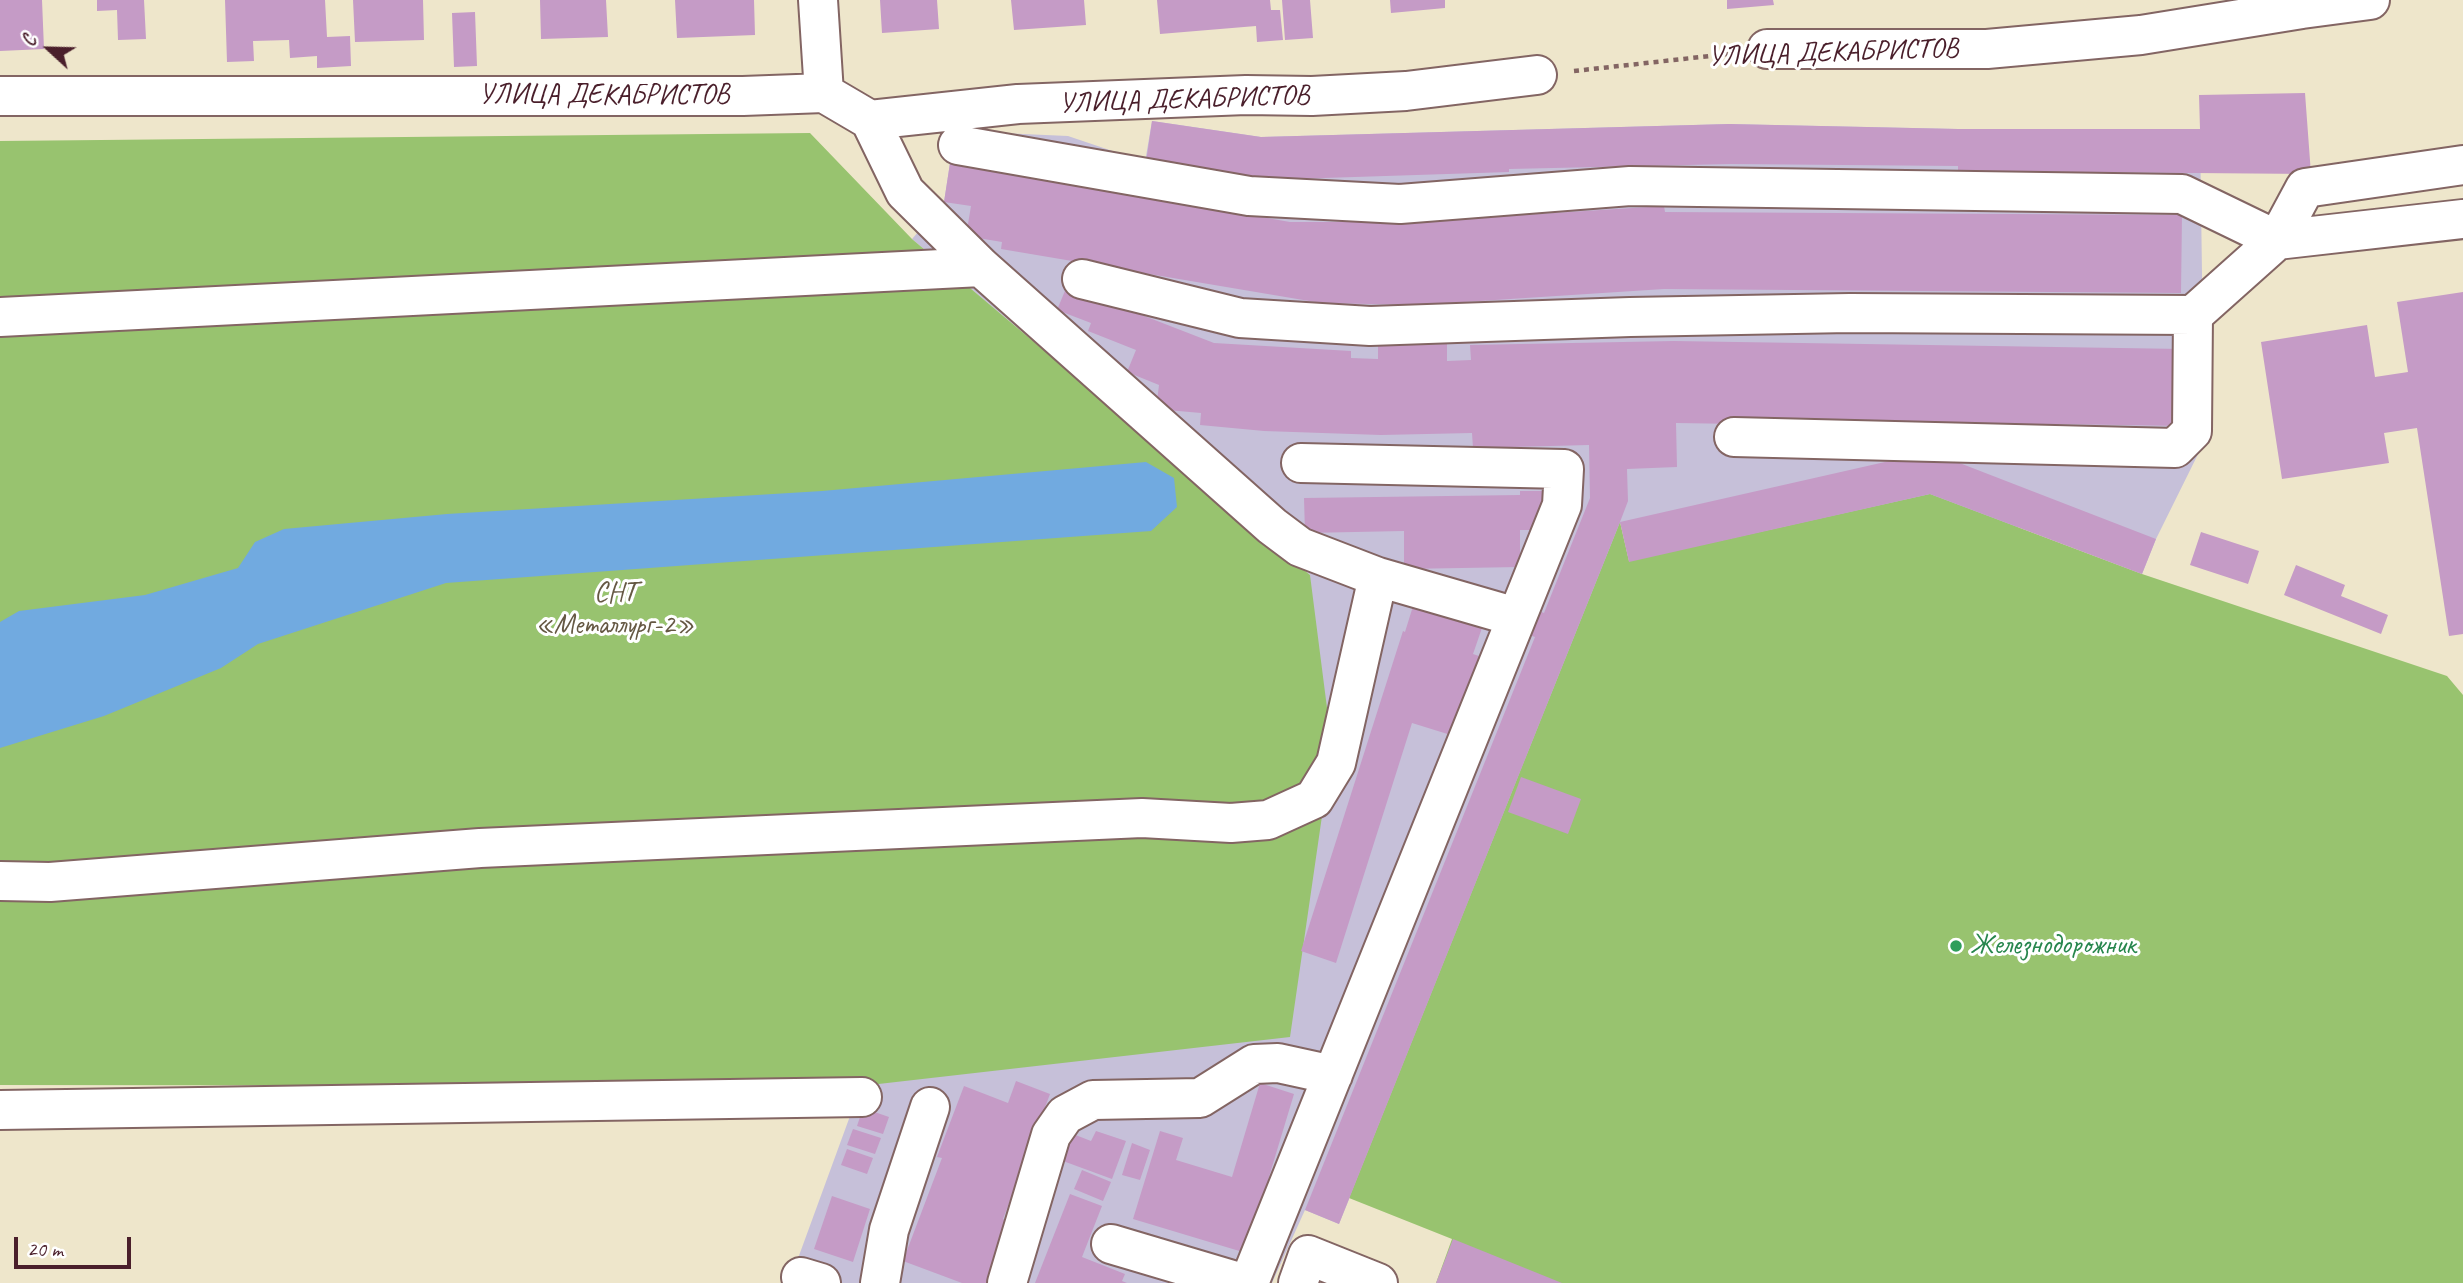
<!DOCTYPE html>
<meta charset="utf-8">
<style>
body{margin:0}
#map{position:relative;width:2463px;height:1283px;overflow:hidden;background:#eee6cb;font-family:Caveat,sans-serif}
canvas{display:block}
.north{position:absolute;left:14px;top:14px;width:70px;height:70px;-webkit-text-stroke:5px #fff;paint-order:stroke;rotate:292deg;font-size:19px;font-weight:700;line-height:28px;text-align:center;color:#4a1f2b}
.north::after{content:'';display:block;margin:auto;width:24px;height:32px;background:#4a1f2b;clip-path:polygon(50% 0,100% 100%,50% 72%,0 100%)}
.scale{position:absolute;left:14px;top:1237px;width:117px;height:32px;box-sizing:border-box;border:4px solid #4a1f2b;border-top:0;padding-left:9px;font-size:21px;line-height:24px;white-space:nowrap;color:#4a1f2b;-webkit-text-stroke:5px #fff;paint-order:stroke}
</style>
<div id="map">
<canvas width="2463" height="1283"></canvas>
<div class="north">С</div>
<div class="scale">20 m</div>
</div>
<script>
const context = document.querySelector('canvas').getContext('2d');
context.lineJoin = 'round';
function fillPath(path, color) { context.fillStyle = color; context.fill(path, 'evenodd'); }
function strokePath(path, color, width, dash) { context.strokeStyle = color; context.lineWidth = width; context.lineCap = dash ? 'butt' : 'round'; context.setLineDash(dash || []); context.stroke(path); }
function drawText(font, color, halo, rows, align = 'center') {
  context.font = font + ' Caveat,sans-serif'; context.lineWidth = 6; context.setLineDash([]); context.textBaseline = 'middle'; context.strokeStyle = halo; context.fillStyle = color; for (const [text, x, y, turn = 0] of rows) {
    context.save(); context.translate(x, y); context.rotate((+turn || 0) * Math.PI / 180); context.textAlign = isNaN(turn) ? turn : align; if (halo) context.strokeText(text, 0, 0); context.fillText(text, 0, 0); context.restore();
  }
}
const industrial = new Path2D(`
 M1152,121L1261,137L1729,124L1958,129H2200L2203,347L2208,434L2156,539L2142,574L2019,527L1620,524L1339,1224L1305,1210L1272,1283H789L861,1086L1310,575L912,239L944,202L955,131L1068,136L1145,162Z`);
const green = new Path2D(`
 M810,133L912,239L1310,575L1332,747L1290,1037L861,1086L0,1085V141Z
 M1930,494L2142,574L2447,676L2463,695V1283H1436L1452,1239L1349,1198L1620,522L1629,561Z`);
const water = new Path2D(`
 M1146,462L1174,478L1177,507L1151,531L446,583L258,644L221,668L104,716L0,748V622L19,611L145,595L238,568L255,542L284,529L447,514L822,491Z`);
const building = new Path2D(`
 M0,0H42L44,49L0,51Z
 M97,0H144L146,39L118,40L117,10L97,11Z
 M225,0H325L327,37L350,36L351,66L317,68V56L290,58L289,40L253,41L254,61L227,62Z
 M353,0H423L424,40L355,42Z
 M540,0H606L608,37L541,39Z
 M675,0H754L755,35L677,38Z
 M880,0H937L939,29L882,33Z
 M1011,0H1084L1086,25L1014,30Z
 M1157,0H1270L1271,10H1280L1283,40L1257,42L1256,26L1160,34Z
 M1282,0H1310L1313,38L1285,40Z
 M1390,0H1445V8L1391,13Z
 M1727,0H1773L1774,5L1727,9Z
 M475,12L477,66L454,67L452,13Z
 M2305,93L2311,174L1958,171V166L1731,164L1509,169V172L1262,180L1146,162L1152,121L1261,137L1729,124L1958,129H2200L2199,95Z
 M950,163L1290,222H1412L1664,206L1665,212L2182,215L2181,293L1664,289L1418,305L1321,303L1001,249L1002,242L966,236L971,206L944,202Z
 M1067,286L1214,343L1351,351V358L1378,359V346L1447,344V361L1471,360L1470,345L1674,341L2183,349L2181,426L2059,424V429L1676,423L1677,467L1627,469L1628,501L1620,522L1907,457H1944L2156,539L2142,574L1930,494L1629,562L1620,522L1339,1224L1305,1210L1535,637L1526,634L1536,610L1544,613L1590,498L1589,445L1473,448L1472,433L1381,435L1264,431L1200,425L1201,413L1156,409L1159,385L1127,372L1136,350L1088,331L1091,323L1057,310Z
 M2463,292V634L2449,636L2417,428L2384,433L2389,463L2282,479L2261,342L2367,325L2375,377L2408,372L2397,302Z
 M1520,491H1543V530H1520V567L1404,569V531L1305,533L1304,498L1520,495Z
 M2201,532L2259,551L2248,584L2190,565Z
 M2296,565L2345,585L2341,596L2388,615L2381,634L2284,595Z
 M1414,603L1483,625L1473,654L1479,656L1454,736L1412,723L1336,963L1301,951L1403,631L1405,632Z
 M1521,777L1581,799L1568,834L1508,812Z
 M1016,1081L1050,1094L1003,1219L1009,1221L986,1283H962L903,1261L942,1158L937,1157L964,1086L1008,1103Z
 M1260,1083L1294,1094L1246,1253L1133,1219L1160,1131L1183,1138L1176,1160L1232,1177Z
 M863,1108L889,1117L883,1134L857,1126Z
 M853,1129L881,1138L875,1154L847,1145Z
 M1096,1131L1126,1141L1112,1179L1063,1161L1073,1134L1091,1141Z
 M1132,1143L1150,1150L1140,1180L1122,1175Z
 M847,1149L873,1158L867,1174L841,1165Z
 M1082,1170L1111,1182L1103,1201L1074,1189Z
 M1070,1194L1102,1206L1082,1257L1125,1274L1122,1281L1127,1283H1035Z
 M832,1196L870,1209L853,1262L814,1249Z
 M1453,1239L1562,1283H1436Z`);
const path = new Path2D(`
 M1574,71L1728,54`);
const minor = new Path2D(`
 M818,0L824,93
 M1767,49H1987L2141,35L2302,9L2370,0
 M0,96H743L824,93L870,120L1018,104L1246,95L1312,96L1406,91L1537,75
 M870,120L905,192L981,267L1272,526L1300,547L1378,577L1516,617
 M958,145L1249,196L1400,204L1630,186L2182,194L2277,240L2463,219
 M1082,279L1240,318L1370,326L1630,317L1850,313L2193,315L2277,240L2305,188L2463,165
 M0,317L981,267
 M1734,437L2175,448L2192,431L2193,315
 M0,881L50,882L480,848L1142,818L1231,823L1268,820L1314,799L1336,763L1378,577
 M0,1110L862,1097
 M1111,1244L1242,1283
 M801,1277L821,1283
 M880,1283L889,1230L930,1107
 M1007,1283L1051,1135L1065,1115L1093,1100L1200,1098L1254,1064L1278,1063L1333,1075
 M1249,1283L1562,505L1564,469L1301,463
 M1298,1283L1308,1255L1378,1283`);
const markers = [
 [1956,946,7,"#2e9e5b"]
];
const streetNames = [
 ["УЛИЦА ДЕКАБРИСТОВ",1833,53,-2],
 ["УЛИЦА ДЕКАБРИСТОВ",604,96],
 ["УЛИЦА ДЕКАБРИСТОВ",1184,100,-2]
];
const parkNames = [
 ["СНТ",615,594],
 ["«Металлург-2»",615,626]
];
const leisureNames = [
 ["Железнодорожник",1970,946]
];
fillPath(industrial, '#c6c0d9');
fillPath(green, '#98c36f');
fillPath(water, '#71aae0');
fillPath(building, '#c59bc6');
strokePath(minor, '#836563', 42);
strokePath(path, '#836563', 4.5, [5, 5]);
strokePath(minor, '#fff', 38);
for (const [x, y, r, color] of markers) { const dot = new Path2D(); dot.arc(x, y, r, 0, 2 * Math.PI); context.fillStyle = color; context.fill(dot); strokePath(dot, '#fff', 2.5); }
drawText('28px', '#4a1f2b', '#fff', streetNames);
drawText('28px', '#655843', '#fff', parkNames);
drawText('28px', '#27864d', '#fff', leisureNames, 'left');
</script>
